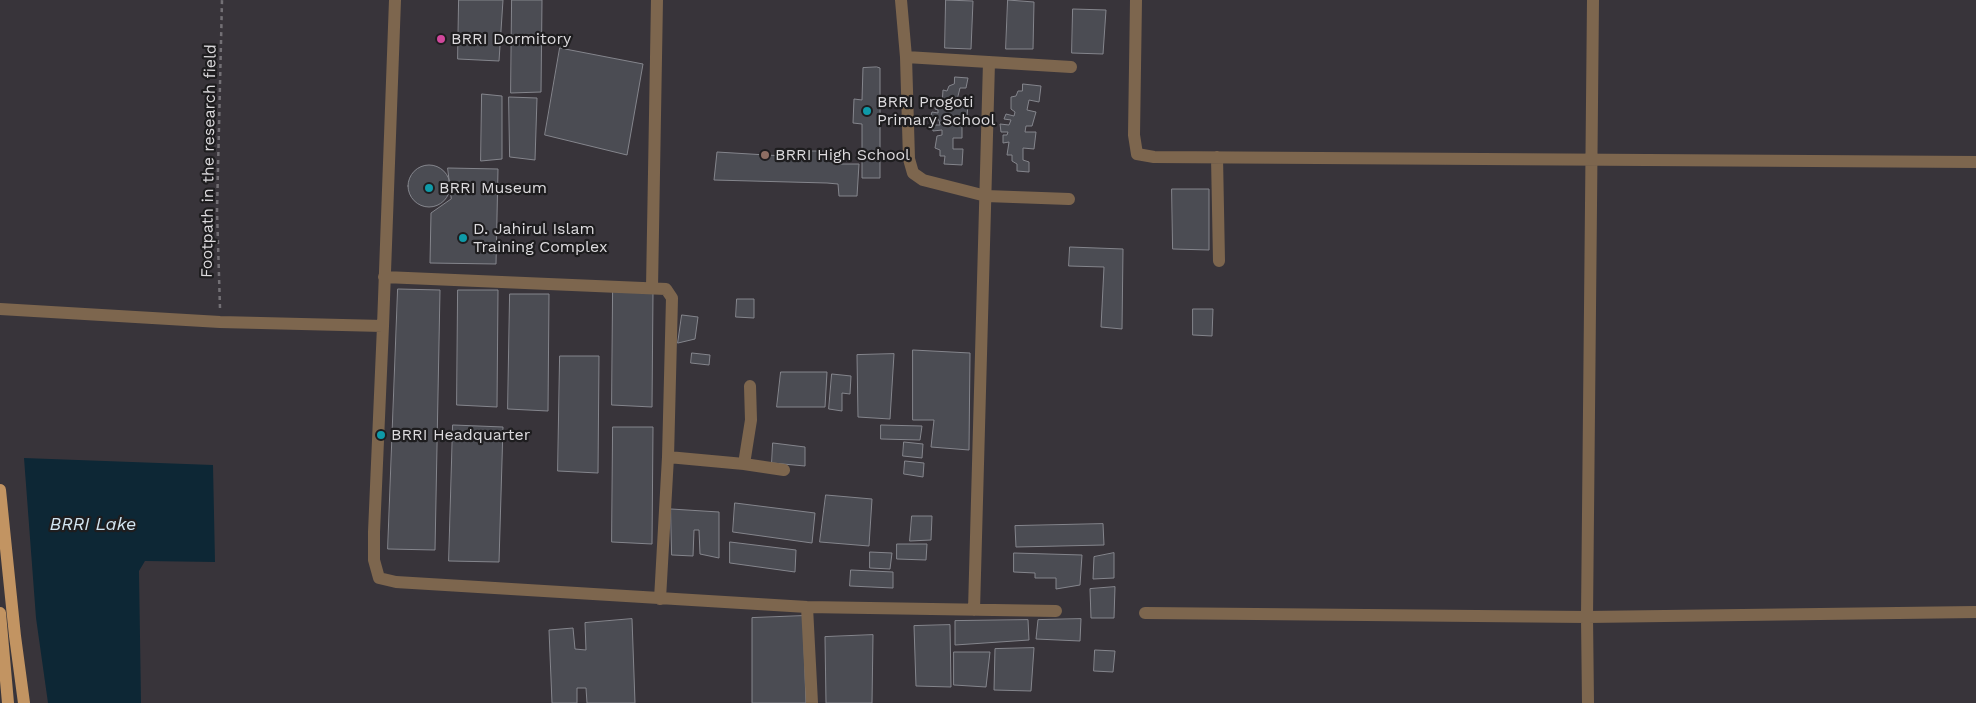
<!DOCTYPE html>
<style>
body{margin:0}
canvas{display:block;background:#38343a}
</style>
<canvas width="1976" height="703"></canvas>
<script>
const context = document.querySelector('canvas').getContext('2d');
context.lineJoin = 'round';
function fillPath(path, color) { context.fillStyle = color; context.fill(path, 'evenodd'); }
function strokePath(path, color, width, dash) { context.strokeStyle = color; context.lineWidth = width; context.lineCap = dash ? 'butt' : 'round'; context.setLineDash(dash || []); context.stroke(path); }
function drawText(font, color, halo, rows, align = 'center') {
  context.font = font + ' "Work Sans",sans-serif'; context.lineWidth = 4.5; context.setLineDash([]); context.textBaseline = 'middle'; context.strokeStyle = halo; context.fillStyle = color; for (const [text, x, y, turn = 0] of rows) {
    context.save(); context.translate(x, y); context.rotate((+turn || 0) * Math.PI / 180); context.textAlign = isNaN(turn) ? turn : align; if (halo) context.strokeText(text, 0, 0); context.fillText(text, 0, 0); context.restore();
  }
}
const water = new Path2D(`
 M24,458L213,465L215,562L145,561L139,571L141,703H48L36,618Z`);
const building = new Path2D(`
 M459,0H503L499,61L458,59Z
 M512,0H542L541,92L511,93Z
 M946,0L973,1L971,49L945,48Z
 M1008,0L1034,2L1033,49H1006Z
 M1073,9L1106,10L1103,54L1072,53Z
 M560,48L643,64L627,155L545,135Z
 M877,67L880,68V178H862V124L853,123L854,99L862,100L863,68Z
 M955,77L968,78L966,88H960L957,100L968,102L967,119L956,116V122L962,124V138H953V149H963L962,165L944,164L945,156H940V150L935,148L937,136L942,135V130L933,131L932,125H940L939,120L930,119L932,112L938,113V110L935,109L936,102L942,104L943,90L947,91L949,86L954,84Z
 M1023,84L1041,86L1039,102L1029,100L1027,110L1036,112L1032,126H1026L1025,132H1036L1034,149L1023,148V160L1029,162V172L1017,171V164L1012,161V155H1007L1009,142L1003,143V135H1007L1008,132H1001L1000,124L1009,125L1011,120L1004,119L1006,114L1014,116L1015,112L1011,109V97L1016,96L1018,91H1022Z
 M482,94L502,96V159L481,161Z
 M509,97L537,98L535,160L510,157Z
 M787,151H829L834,164H859L857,196H839L838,184L827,183L714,180L717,152L783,156Z
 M408 186a21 21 0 1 1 42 0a21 21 0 1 1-42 0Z
 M448,168L498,169L496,264L430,263L431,213L451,199Z
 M1172,189H1209V250L1173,249Z
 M1070,247L1123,249L1122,329L1101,327L1104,267L1069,266Z
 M398,289L440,290L435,550L388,549Z
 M458,290H498L497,407L457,405Z
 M613,290L653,291L652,407L612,405Z
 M510,294H549L548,411L508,409Z
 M737,299H754V318L736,317Z
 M1193,309H1213L1212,336L1193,335Z
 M682,315L698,317L695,339L678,343Z
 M913,350L970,353L969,450L931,447L934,420H913Z
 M692,353L710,355L709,365L691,363Z
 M894,354L890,419L858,417L857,355Z
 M560,356H599L598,473L558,471Z
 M781,372H827L825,407H777Z
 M832,374L851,376L850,394L842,393V411L829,409Z
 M453,425L503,427L499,562L449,561Z
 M881,425L922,426L920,440L881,439Z
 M613,427H653L652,544L612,542Z
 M904,442L923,444L922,458L903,456Z
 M773,443L805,447V466L772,463Z
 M905,461L924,463L923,477L904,474Z
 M826,495L872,499L869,546L820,542Z
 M735,503L815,513L812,543L733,532Z
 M671,509L719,512V558L700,554L699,530H694L693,556L672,555Z
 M912,516H932L931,540L910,541Z
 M1103,524L1104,545L1016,547L1015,526Z
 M730,542L796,550L795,572L730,563Z
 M897,544H927L926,560L897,559Z
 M870,552L892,553L890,569L870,568Z
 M1014,553L1082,555L1080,585L1056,589V578H1035V573L1014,572Z
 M1114,553V578L1093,579L1094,557Z
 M851,570L893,572V588L850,586Z
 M1115,587L1114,618H1091L1090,589Z
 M803,616L806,703H752V618Z
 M632,619L635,703H587L586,688H577V703H552L549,630L573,628L575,649L586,650L585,623Z
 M1081,619L1080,641L1036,639L1038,620Z
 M1028,620L1029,640L955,645V621Z
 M950,625L951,687L916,686L914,626Z
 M873,635L872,703H826L825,637Z
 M1034,648L1031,691L994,690L995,649Z
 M1095,650L1115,651L1113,672L1094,671Z
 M954,652H990L986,687L954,685Z`);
const path = new Path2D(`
 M220,308L217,211L222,0`);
const minor = new Path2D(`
 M395,0L383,326L374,532V560L379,578L396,582L807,607L1056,611
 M901,0L906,57L909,159L913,173L923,180L986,196L1069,199
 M1136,0L1134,135L1137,154L1154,157L1976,162
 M906,57L1071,67
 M1217,157L1219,261
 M384,277L666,289L672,298L668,457L660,599
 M652,288L657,0
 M0,309L220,322L383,326
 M668,457L744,464L784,470
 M744,464L751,420L750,386
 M807,607L812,703
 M974,610L989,62
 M1145,613L1587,617L1976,612
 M1588,703L1587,617L1593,0`);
const major = new Path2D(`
 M0,490L15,636L24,703
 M0,613L8,703`);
const markers = [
 [441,39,5,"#d1479c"],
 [867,111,5,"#0f9aa8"],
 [765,155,5,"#8d6e63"],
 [429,188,5,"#0f9aa8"],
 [463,238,5,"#0f9aa8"],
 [381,435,5,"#0f9aa8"]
];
const poiNames = [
 ["BRRI Dormitory",451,39],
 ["BRRI Progoti",877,102],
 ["Primary School",877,120],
 ["BRRI High School",775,155],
 ["BRRI Museum",439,188],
 ["D. Jahirul Islam",473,229],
 ["Training Complex",473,247],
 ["BRRI Headquarter",391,435]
];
const streetNames = [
 ["Footpath in the research field",209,161,-89]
];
const waterNames = [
 ["BRRI Lake",93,525]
];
fillPath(water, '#0d2735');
fillPath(building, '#4b4c53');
strokePath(building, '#84858c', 1);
strokePath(path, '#737075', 2.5, [4, 4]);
strokePath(minor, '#7d664e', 12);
strokePath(major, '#c29462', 12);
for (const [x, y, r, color] of markers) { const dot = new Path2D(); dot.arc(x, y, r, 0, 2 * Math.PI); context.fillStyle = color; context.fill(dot); strokePath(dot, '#1e1d1f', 2); }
drawText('16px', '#dcdadd', '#1e1d1f', poiNames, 'left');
drawText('16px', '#dcdadd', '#1e1d1f', streetNames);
drawText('italic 18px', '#d2e5f1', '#1e1d1f', waterNames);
</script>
